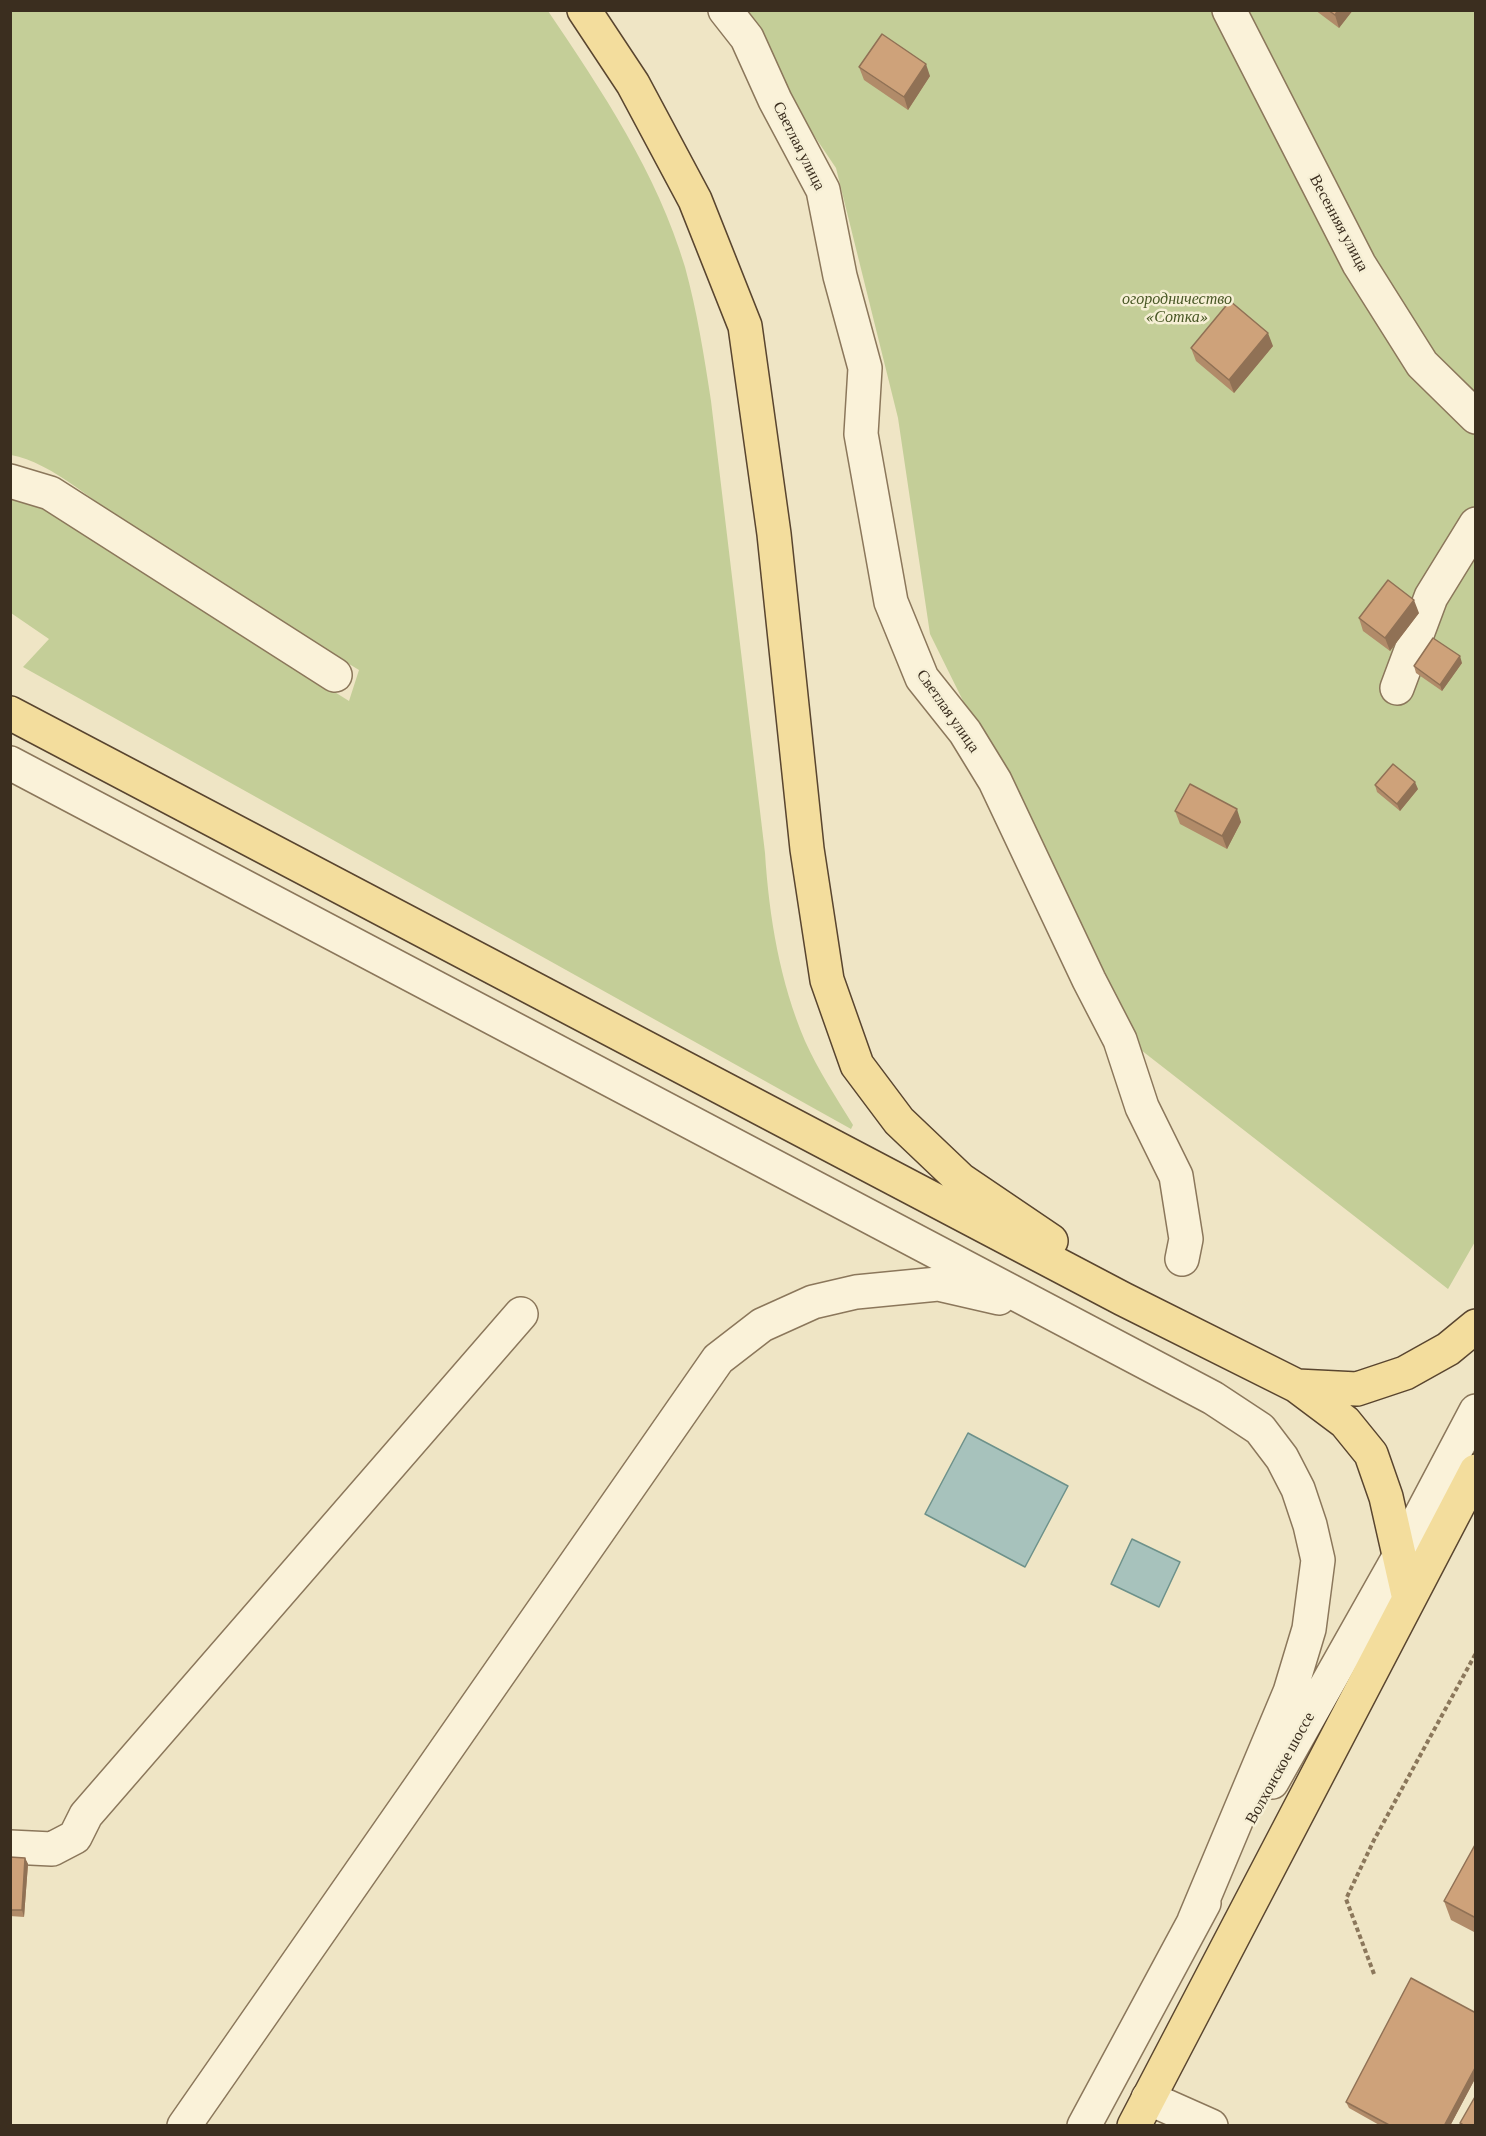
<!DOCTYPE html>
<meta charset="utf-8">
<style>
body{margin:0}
#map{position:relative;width:1486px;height:2136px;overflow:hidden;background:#efe5c5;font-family:"Crimson Pro",serif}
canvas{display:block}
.frame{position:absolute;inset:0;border:12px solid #3b2e1f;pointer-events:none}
</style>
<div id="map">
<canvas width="1486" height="2136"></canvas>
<div class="frame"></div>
</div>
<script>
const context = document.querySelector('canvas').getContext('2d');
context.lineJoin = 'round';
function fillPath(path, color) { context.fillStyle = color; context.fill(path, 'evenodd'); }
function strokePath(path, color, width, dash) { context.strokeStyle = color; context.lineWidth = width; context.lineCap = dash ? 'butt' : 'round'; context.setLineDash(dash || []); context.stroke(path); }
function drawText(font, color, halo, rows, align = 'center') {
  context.font = font + ' "Crimson Pro",serif'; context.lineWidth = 5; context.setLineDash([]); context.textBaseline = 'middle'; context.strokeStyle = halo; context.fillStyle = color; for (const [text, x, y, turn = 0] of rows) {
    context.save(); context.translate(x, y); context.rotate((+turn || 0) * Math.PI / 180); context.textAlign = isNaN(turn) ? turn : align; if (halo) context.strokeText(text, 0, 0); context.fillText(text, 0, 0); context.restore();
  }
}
const green = new Path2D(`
 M10,11H548C602,91 657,173 685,267C697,311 704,355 711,401L765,853C769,917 780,982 805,1041C818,1070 836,1097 853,1125L851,1129L23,667L49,639L11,613V498L43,509L349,701L359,670C284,624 208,579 135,530C100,507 52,462 11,455Z
 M730,11H1475L1476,1240L1448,1289L1132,1043L930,634L898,418L836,168Z`);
const water = new Path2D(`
 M968,1433L1068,1486L1025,1567L925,1514Z
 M1132,1539L1180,1562L1159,1607L1111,1584Z`);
const path = new Path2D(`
 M1374,1974L1346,1899L1374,1840L1476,1653`);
const minor = new Path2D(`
 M725,10L747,38L775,100L823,190L840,276L865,368L861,434L891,602L922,678L965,732L995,781L1089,980L1120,1040L1142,1107L1176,1176L1186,1239L1182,1259
 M1229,10L1359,264L1422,364L1476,417
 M10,481L50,493L335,675
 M1397,688L1431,597L1476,524
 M10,763L1213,1398L1260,1429L1282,1458L1298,1489L1310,1525L1318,1560L1309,1629L1290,1692L1194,1921
 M1272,1782L1400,1555L1476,1411
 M10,1847L52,1849L75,1837L86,1815L521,1314
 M1148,2098L1211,2126
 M184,2126L718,1359L762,1325L813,1302L856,1292L938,1284L999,1298
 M1084,2126L1204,1903`);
const major = new Path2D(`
 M584,10L633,84L695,200L745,326L774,534L807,849L827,980L857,1065L899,1121L961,1180L1051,1241
 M10,713L1123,1299L1297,1386L1345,1422L1371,1454L1386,1497L1409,1599
 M1297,1386L1357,1389L1405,1373L1448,1349L1476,1326
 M1134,2126L1476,1471`);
const wall = new Path2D(`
 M1315,10H1353L1339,28Z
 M859,67L930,76L908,110L864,80Z
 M1273,346L1234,393L1196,361L1191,348Z
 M1419,613L1390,651L1363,631L1359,618Z
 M1462,663L1442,691L1416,673L1414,666Z
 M1375,785L1418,789L1400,811L1377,792Z
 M1175,811L1241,822L1227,849L1180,824Z
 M1476,1843V1933L1451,1920L1444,1901Z
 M10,1857L25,1858L28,1864L24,1917L10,1916Z
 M1476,2013V2077L1450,2126H1381L1349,2108L1346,2102Z`);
const shadedWall = new Path2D(`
 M1338,10H1353L1339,28L1335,15Z
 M926,64L930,76L908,110L904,97Z
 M1268,333L1273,346L1234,393L1229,380Z
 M1414,600L1419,613L1390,651L1385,638Z
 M1460,656L1462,663L1442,691L1440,685Z
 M1415,782L1418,789L1400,811L1397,804Z
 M1237,809L1241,822L1227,849L1222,836Z
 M25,1858L28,1864L24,1917L22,1910Z
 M1476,2066V2077L1450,2126H1444Z`);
const building = new Path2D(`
 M1328,10H1338L1335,15Z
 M882,34L926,64L904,97L859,67Z
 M1230,301L1268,333L1229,380L1191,348Z
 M1388,580L1414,600L1385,638L1359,618Z
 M1433,638L1460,656L1440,685L1414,666Z
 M1393,764L1415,782L1397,804L1375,785Z
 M1190,784L1237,809L1222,836L1175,811Z
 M1476,1843V1918L1444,1901Z
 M10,1857L25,1858L22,1910H10Z
 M1411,1978L1476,2013V2066L1444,2126H1391L1346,2102Z
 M1476,2095V2126H1465L1460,2123Z`);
const streetNames = [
 ["Светлая улица",799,146,63],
 ["Весенняя улица",1339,223,62],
 ["Светлая улица",948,711,55],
 ["Волхонское шоссе",1280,1768,-61]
];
const parkNames = [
 ["огородничество",1177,299],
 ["«Сотка»",1177,317]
];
fillPath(green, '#c4ce98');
fillPath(water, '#a7c2bc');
strokePath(water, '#6d918a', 1.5);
strokePath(minor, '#8b775b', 36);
strokePath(major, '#59452f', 36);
strokePath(path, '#8b775b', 4, [4.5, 3]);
strokePath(minor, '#faf2d9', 33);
strokePath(major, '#f3dd9d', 33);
fillPath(wall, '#b18b69');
fillPath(shadedWall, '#907155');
fillPath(building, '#cea27a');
strokePath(building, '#907155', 1.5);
drawText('16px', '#3b2e1f', '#f6efd5', streetNames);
drawText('italic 16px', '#485725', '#f6efd5', parkNames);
</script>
